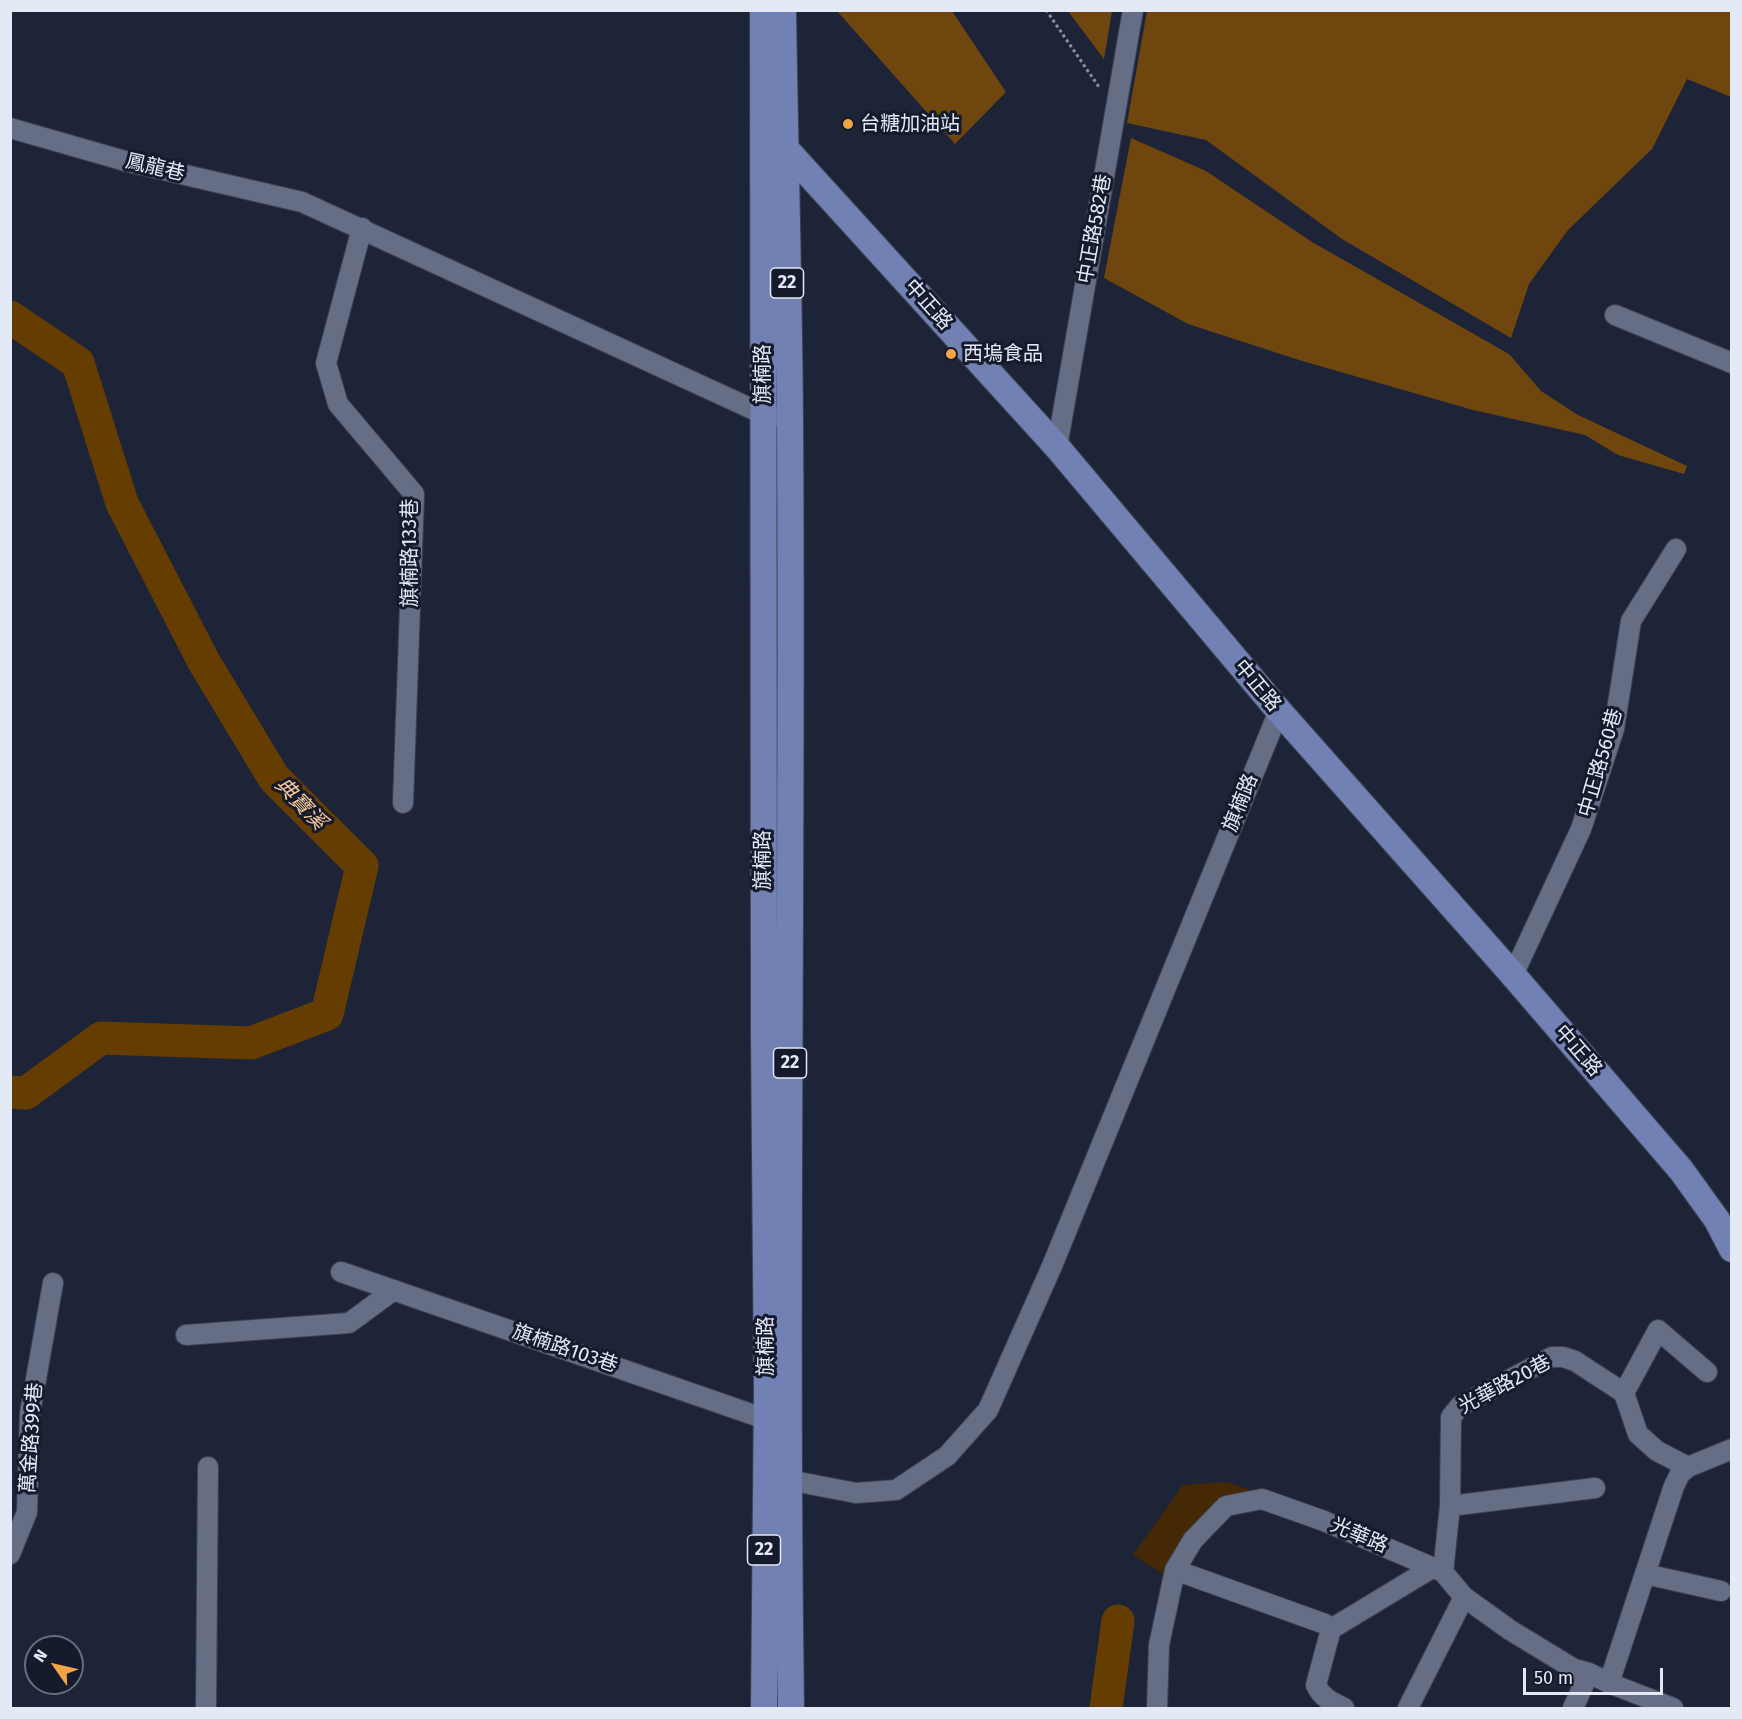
<!DOCTYPE html>
<meta charset="utf-8">
<style>
body{margin:0}
#map{position:relative;width:1742px;height:1719px;overflow:hidden;background:#1e2437;font-family:"Fira Sans",sans-serif}
canvas{display:block}
.frame{position:absolute;inset:0;border:12px solid #e4e9f6;pointer-events:none}
.north{position:absolute;left:24px;top:1635px;width:60px;height:60px;box-sizing:border-box;background:#151a2d;border:2px solid #686d7d;border-radius:50%;rotate:304deg;font-size:16px;font-weight:700;line-height:24px;text-align:center;color:#e4e9f6}
.north::after{content:'';display:block;margin:auto;width:21px;height:27px;background:#f4a444;clip-path:polygon(50% 0,100% 100%,50% 72%,0 100%)}
.scale{position:absolute;left:1523px;top:1668px;width:140px;height:27px;box-sizing:border-box;border:3px solid #e4e9f6;border-top:0;padding-left:8px;font-size:18px;line-height:21px;white-space:nowrap;color:#e4e9f6;-webkit-text-stroke:4px #151a2d;paint-order:stroke}
</style>
<div id="map">
<canvas width="1742" height="1719"></canvas>
<div class="frame"></div>
<div class="north">N</div>
<div class="scale">50 m</div>
</div>
<script>
const context = document.querySelector('canvas').getContext('2d');
context.lineJoin = 'round';
function fillPath(path, color) { context.fillStyle = color; context.fill(path, 'evenodd'); }
function strokePath(path, color, width, dash) { context.strokeStyle = color; context.lineWidth = width; context.lineCap = dash ? 'butt' : 'round'; context.setLineDash(dash || []); context.stroke(path); }
function drawText(font, color, halo, rows, align = 'center') {
  context.font = font + ' "Fira Sans","Noto Sans TC",sans-serif'; context.lineWidth = 6; context.setLineDash([]); context.textBaseline = 'middle'; context.strokeStyle = halo; context.fillStyle = color; for (const [text, x, y, turn = 0] of rows) {
    context.save(); context.translate(x, y); context.rotate((+turn || 0) * Math.PI / 180); context.textAlign = isNaN(turn) ? turn : align; if (halo) context.strokeText(text, 0, 0); context.fillText(text, 0, 0); context.restore();
  }
}
const green = new Path2D(`
 M1226,1482L1257,1492L1228,1501L1168,1577L1133,1555L1183,1485Z`);
const forest = new Path2D(`
 M837,11H952L1006,92L955,144Z
 M1068,11H1112L1104,59Z
 M1147,11H1731V97L1687,79L1652,149L1568,230L1529,284L1511,338L1342,239L1206,140L1127,123Z
 M1131,138L1206,171L1312,242L1509,354L1541,391L1578,415L1687,466L1684,474L1618,455L1585,435L1473,410L1299,360L1188,324L1104,278Z`);
const river = new Path2D(`
 M10,317L78,363L122,503L204,662L274,778L362,866L327,1014L251,1043L101,1038L26,1093L10,1092
 M1106,1708L1118,1621`);
const path = new Path2D(`
 M1046,10L1099,87`);
const minor = new Path2D(`
 M10,128L125,161L302,202L763,414L775,416
 M362,228L326,363L338,404L414,494L403,803
 M1615,315L1732,363
 M1057,447L1133,10
 M1513,975L1581,829L1614,729L1631,621L1676,549
 M341,1272L780,1424
 M186,1335L349,1323L394,1290
 M1624,1393L1658,1330L1707,1372
 M1688,1467L1732,1449
 M788,1480L856,1493L896,1490L947,1456L988,1410L1052,1266L1279,711
 M1450,1506L1595,1488
 M10,1554L27,1512L30,1413L53,1283
 M1175,1570L1325,1624L1331,1629L1316,1685C1322,1698 1332,1702 1344,1708
 M1443,1572L1450,1506L1451,1417L1460,1406L1552,1357H1563L1575,1361L1624,1393L1638,1434L1657,1451L1688,1467L1680,1474L1674,1486L1609,1683
 M1645,1574L1721,1591
 M1331,1629L1432,1568
 M206,1708L208,1467
 M1157,1708L1159,1645L1175,1570L1193,1540L1226,1506L1262,1499L1324,1521L1443,1572L1464,1597L1510,1630L1574,1669L1589,1673L1609,1683L1673,1708
 M1408,1708L1464,1597
 M1573,1708L1589,1673`);
const major = new Path2D(`
 M763,10L764,1035L767,1391L764,1708
 M783,10C785,147 789,284 790,420C793,850 785,1279 791,1708
 M785,148L1057,447L1279,711L1513,975L1681,1170L1717,1220L1732,1249`);
const markers = [
 [848,124,6,"#f4a444"],
 [951,354,6,"#f4a444"]
];
const shields = [
 [787,283,33],
 [790,1063,33],
 [764,1550,33]
];
const shieldNames = [
 ["22",787,283],
 ["22",790,1063],
 ["22",764,1550]
];
const poiNames = [
 ["台糖加油站",860,124],
 ["西塢食品",963,354]
];
const streetNames = [
 ["鳳龍巷",155,168,13],
 ["中正路582巷",1095,229,-80],
 ["中正路",928,305,48],
 ["旗楠路",763,374,-90],
 ["旗楠路133巷",410,553,-90],
 ["中正路",1257,686,50],
 ["中正路560巷",1601,763,-74],
 ["旗楠路",1241,803,-68],
 ["旗楠路",763,860,-90],
 ["中正路",1578,1051,49],
 ["旗楠路",766,1346,-90],
 ["旗楠路103巷",565,1349,19],
 ["光華路20巷",1505,1385,-28],
 ["萬金路399巷",32,1438,-86],
 ["光華路",1359,1536,23]
];
const waterNames = [
 ["典寶溪",300,804,46]
];
fillPath(green, '#452905');
fillPath(forest, '#70460f');
strokePath(river, '#663d01', 33);
strokePath(minor, '#3d4252', 22);
strokePath(major, '#3d4252', 28);
strokePath(path, '#8b90a0', 3, [3, 3]);
strokePath(minor, '#666e85', 20);
strokePath(major, '#7181b3', 26);
for (const [x, y, r, color] of markers) { const dot = new Path2D(); dot.arc(x, y, r, 0, 2 * Math.PI); context.fillStyle = color; context.fill(dot); strokePath(dot, '#151a2d', 2); }
for (const [x, y, w] of shields) { const box = new Path2D(); box.roundRect(x - w / 2, y - 15, w, 30, 4.5); context.fillStyle = '#151a2d'; context.fill(box); strokePath(box, '#e4e9f6', 1.5); }
drawText('bold 18px', '#e4e9f6', null, shieldNames);
drawText('20px', '#e4e9f6', '#151a2d', poiNames, 'left');
drawText('20px', '#e4e9f6', '#151a2d', streetNames);
drawText('italic 21px', '#f7c897', '#151a2d', waterNames);
</script>
